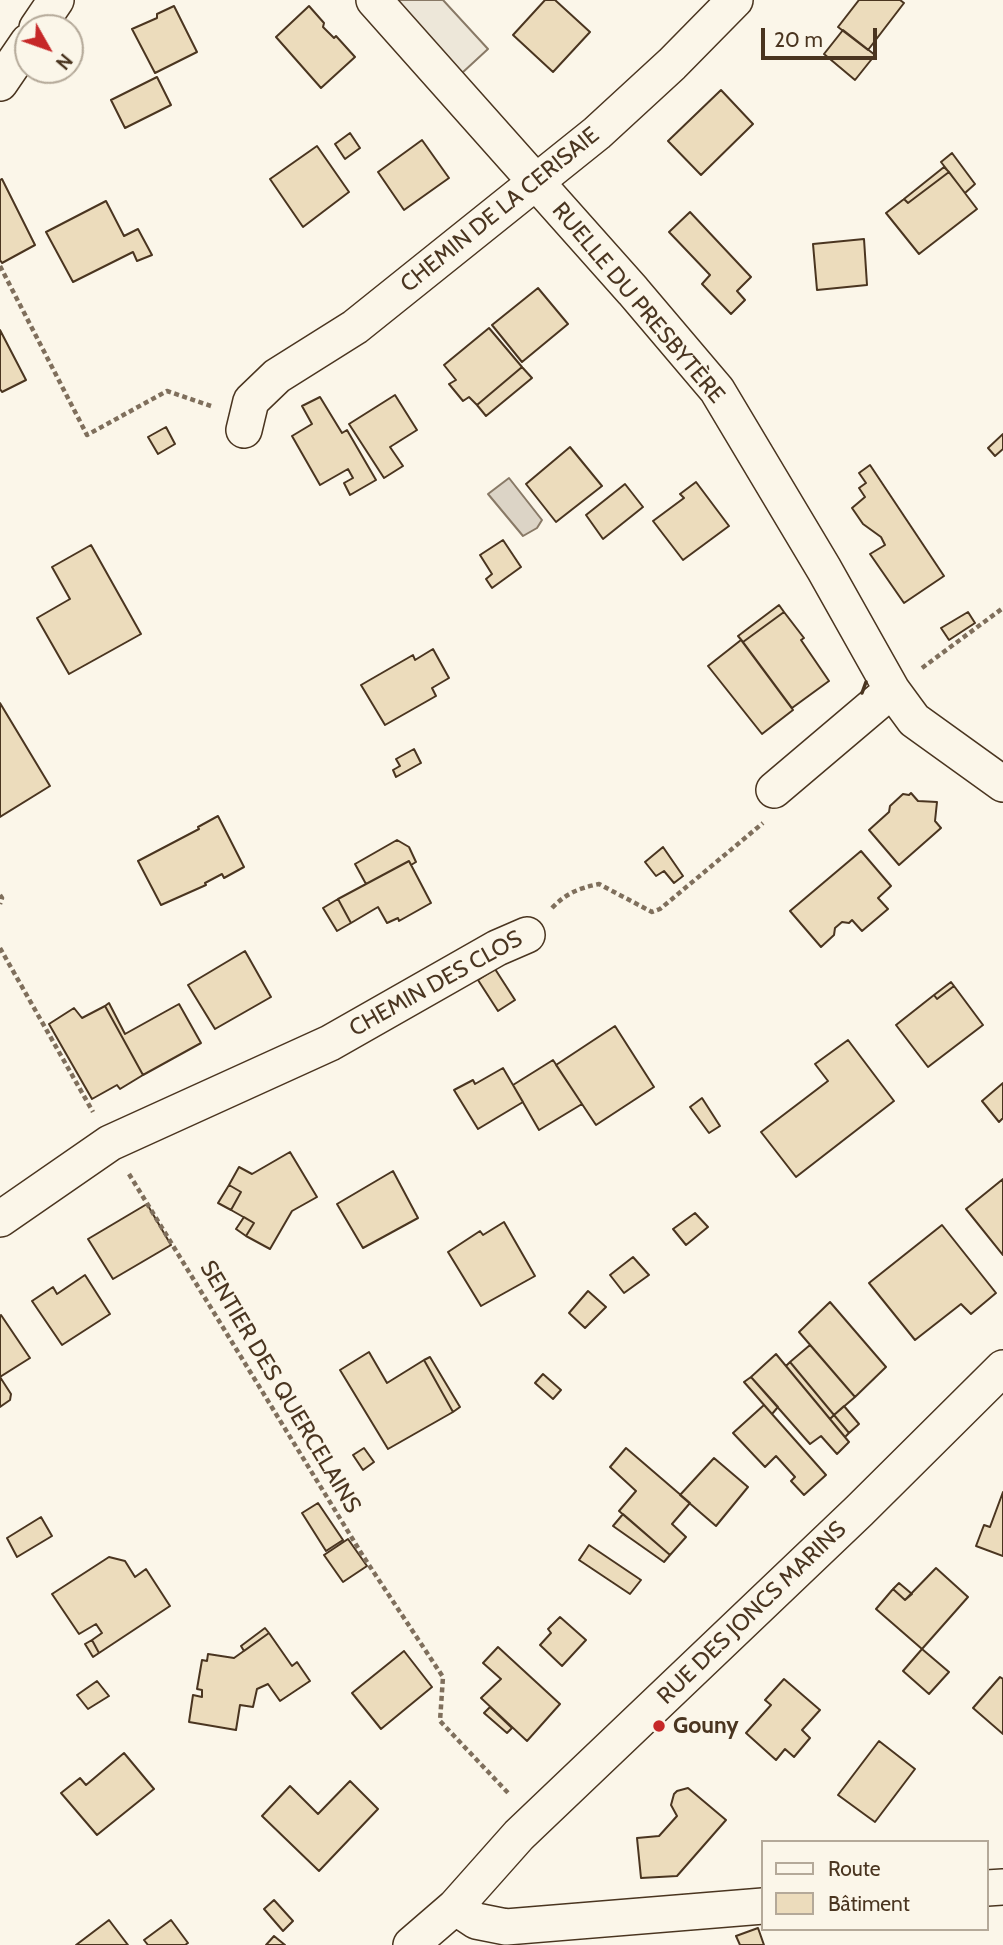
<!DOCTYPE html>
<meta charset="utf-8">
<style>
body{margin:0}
#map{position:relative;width:1003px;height:1945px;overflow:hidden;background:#fbf6e9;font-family:Cabin,sans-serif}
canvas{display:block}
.legend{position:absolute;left:761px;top:1840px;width:228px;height:91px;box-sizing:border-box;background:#fbf6e9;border:2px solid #b4a999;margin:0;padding:9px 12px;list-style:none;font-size:21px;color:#4a3520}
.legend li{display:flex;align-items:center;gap:14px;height:35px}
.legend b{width:35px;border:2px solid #b4a999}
.north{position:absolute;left:14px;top:14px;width:70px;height:70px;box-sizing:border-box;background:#fbf6e9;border:2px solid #b4a999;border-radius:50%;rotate:130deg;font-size:19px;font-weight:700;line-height:28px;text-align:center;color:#4a3520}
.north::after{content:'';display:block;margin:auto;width:24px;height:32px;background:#c62828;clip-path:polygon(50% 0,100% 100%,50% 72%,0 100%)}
.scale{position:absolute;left:761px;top:28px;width:116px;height:32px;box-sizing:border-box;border:4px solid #4a3520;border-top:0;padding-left:9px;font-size:21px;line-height:24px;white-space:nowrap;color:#4a3520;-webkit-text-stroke:5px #fbf6e9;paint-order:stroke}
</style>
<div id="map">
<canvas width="1003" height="1945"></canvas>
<ul class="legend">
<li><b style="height:9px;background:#fbf6e9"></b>Route</li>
<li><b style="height:19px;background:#ecdcbc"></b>Bâtiment</li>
</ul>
<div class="north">N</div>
<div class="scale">20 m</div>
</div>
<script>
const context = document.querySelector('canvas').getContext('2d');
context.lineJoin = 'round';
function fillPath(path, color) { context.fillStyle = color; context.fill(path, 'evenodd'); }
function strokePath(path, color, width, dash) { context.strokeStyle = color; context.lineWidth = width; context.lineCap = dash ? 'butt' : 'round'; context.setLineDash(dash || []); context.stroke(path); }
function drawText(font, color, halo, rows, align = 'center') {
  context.font = font + ' Cabin,sans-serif'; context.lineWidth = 5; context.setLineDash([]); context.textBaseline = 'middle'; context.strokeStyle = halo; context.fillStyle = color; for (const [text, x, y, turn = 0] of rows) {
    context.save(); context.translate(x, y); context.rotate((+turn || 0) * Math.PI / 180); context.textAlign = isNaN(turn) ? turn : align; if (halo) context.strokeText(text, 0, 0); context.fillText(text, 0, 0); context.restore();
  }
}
const parking = new Path2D(`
 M395,0H443L488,49L462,73Z`);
const water = new Path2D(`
 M509,478L542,520L537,528L523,536L488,494Z`);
const building = new Path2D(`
 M545,0H555L590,32L553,72L513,35Z
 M859,0H900L904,3L868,50L838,27Z
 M174,6L197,52L155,73L132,29L157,18V14Z
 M309,6L324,23L323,27L334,38L336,36L355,57L321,88L276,37Z
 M843,30L875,55L855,80L824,54Z
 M157,77L171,105L125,128L111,100Z
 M721,90L753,124L701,175L668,141Z
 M350,133L360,148L345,159L335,144Z
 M422,140L449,178L404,210L378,172Z
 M317,146L349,192L303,227L270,179Z
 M952,153L975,184L965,193L941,162Z
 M944,167L949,172L908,203L904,199Z
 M949,172L977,209L919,254L886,213L904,199L908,203Z
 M2,179L35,245L2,263L0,260V180Z
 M106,201L124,236L138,229L152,255L137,261L133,252L73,282L46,232Z
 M690,212L751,277L737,291L745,300L731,314L702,284L710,275L669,232Z
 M864,239L867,285L817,290L813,244Z
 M538,288L568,324L522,362L492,325Z
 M489,328L522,367L477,405L469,397L463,401L449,384L456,380L444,365Z
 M0,330L26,380L2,392L0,389Z
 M522,367L532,378L486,416L477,405Z
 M395,395L417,430L390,447L403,466L384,478L349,424Z
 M320,397L342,433L347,430L376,480L350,495L344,483L353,478L348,469L320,485L292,436L312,424L302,406Z
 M166,427L175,444L158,454L148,437Z
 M1003,434V449L995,456L988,448Z
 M570,447L602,486L556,522L526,484Z
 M870,465L944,576L904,603L870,554L885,545L881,537L863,524L852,508L865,497L859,488L866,483L859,473Z
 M696,482L729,526L683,560L653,521L684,498L680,494Z
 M625,484L643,507L603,539L586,515Z
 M503,540L521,567L492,588L486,579L492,574L480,555Z
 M91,545L141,634L69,674L37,618L70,599L52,567Z
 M779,605L784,612L743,642L738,636Z
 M784,612L804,638L801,640L829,681L792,708L743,642Z
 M968,612L975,623L949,640L941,628Z
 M741,640L793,710L762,734L708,666Z
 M433,649L449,678L432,688L436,696L385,725L361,685L413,655L415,660Z
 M0,703L50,786L0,817Z
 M414,749L421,763L396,777L393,770L400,766L396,759Z
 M911,793L918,801L937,802L935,821L941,828L899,865L869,830L889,812L890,806L903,794L909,795Z
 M218,816L244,867L224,878L222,874L205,883L206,885L161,905L138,861L199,829L198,827Z
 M397,840L409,847L416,862L411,865L409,861L366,884L355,864Z
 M663,847L683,876L674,883L664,871L656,876L645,862Z
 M861,851L891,886L878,898L888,909L862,931L852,920L849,923L842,922L835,928L834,935L821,947L790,911Z
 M409,861L431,903L399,921L398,918L387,923L378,907L351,923L338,899Z
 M338,899L351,923L337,931L323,908Z
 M245,951L271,997L215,1029L188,985Z
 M495,969L515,1000L498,1011L478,980Z
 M951,982L954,986L937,999L934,995Z
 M954,986L983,1025L928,1067L896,1025L934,995L937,999Z
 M109,1003L125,1034L179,1004L201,1043L143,1075L105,1006Z
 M105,1006L143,1075L120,1089L117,1085L92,1099L49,1024L74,1008L82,1018Z
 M615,1026L654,1087L596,1125L556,1065Z
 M848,1040L894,1101L796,1177L761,1132L828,1081L815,1064Z
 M553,1060L582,1104L539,1130L513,1085Z
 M503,1068L523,1102L478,1129L454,1090L473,1080L475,1084Z
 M1003,1083V1118L999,1122L982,1101Z
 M702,1098L720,1126L709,1133L690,1107Z
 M290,1152L317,1197L292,1211L270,1249L246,1236L254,1223L231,1210L241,1192L229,1185L239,1167L252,1174Z
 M393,1171L418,1218L363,1248L337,1204Z
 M1003,1179V1255L966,1209Z
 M229,1185L241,1192L231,1210L218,1203Z
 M147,1204L171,1245L113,1279L88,1239Z
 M695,1213L708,1227L686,1245L673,1229Z
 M244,1217L254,1223L246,1236L236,1229Z
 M504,1222L535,1276L481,1306L448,1252L480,1231L483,1235Z
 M942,1225L996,1293L971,1314L961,1304L915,1340L869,1283Z
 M633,1257L649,1275L624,1293L610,1275Z
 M85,1275L110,1314L62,1345L32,1301L53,1287L57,1294Z
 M588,1291L606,1307L585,1328L569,1313Z
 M830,1302L886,1367L855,1397L799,1332Z
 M1,1315L30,1358L0,1377V1316Z
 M810,1345L855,1397L834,1415L790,1362Z
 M369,1352L387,1383L424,1360L453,1412L388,1449L340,1370Z
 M776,1354L849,1442L837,1454L821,1436L810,1444L751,1377Z
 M430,1357L460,1407L453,1412L424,1360Z
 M790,1362L834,1415L830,1419L786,1366Z
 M543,1374L561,1390L553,1399L535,1383Z
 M0,1377L11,1394L10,1400L0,1407Z
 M751,1377L778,1407L772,1414L744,1382Z
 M764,1405L826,1475L804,1495L791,1481L795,1477L776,1456L765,1467L733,1433Z
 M844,1406L859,1424L849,1433L834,1415Z
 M834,1415L849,1433L845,1437L830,1419Z
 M364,1448L374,1462L363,1470L353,1455Z
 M626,1448L690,1503L672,1524L686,1537L670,1555L619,1511L636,1491L610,1467Z
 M714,1458L748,1487L716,1526L680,1495Z
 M1003,1492V1556L976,1546L984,1525L990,1527Z
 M318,1503L343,1540L326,1551L302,1513Z
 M623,1514L670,1555L664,1562L613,1526Z
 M41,1517L52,1536L17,1557L7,1538Z
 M348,1539L367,1566L343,1582L324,1555Z
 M589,1545L641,1580L630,1594L579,1560Z
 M109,1557L125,1561L135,1577L146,1569L170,1606L99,1653L92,1640L102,1633L96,1624L79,1634L52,1594Z
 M936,1568L968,1597L922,1649L876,1609L893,1589L905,1600Z
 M899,1583L912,1594L905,1600L893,1589Z
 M560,1617L586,1640L562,1666L540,1645L551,1633L548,1629Z
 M265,1628L269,1633L244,1651L241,1646Z
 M269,1633L292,1666L297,1662L310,1681L280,1701L268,1684L257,1689L253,1707L240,1705L236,1730L189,1722L193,1695L202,1697V1690L197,1689L202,1660L207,1661L208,1654L234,1658Z
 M92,1640L99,1653L93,1657L85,1644Z
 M498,1647L560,1704L527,1741L481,1698L501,1679L483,1663Z
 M922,1649L949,1672L929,1694L903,1671Z
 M404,1651L432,1687L381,1729L352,1693Z
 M1000,1677L1003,1679V1734L973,1708Z
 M784,1679L820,1710L802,1730L810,1738L794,1757L785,1749L776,1760L746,1733L771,1705L765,1700Z
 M97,1681L109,1696L88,1709L77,1695Z
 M490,1707L512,1728L507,1733L484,1713Z
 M879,1741L915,1769L875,1822L838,1795Z
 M124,1753L154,1789L97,1835L61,1793L80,1778L86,1785Z
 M350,1781L378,1809L319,1871L262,1816L290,1786L318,1814Z
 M688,1788L726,1820L677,1876L641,1878L637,1838L659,1836L677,1816L671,1805L674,1794L677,1791Z
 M274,1900L293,1921L283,1931L264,1909Z
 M109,1920L128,1945H76Z
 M171,1920L188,1943L185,1945H148L144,1940Z
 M758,1928L764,1945H740L736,1936Z
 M274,1936L285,1945H266Z`);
const path = new Path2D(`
 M0,266L87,435L167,391L211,406
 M922,668L1003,608
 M0,895L2,898L0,904
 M552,908C565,894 579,888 599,884L652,912L660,909L763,823
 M0,948L93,1112
 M129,1174L363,1556L443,1677L440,1721L510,1795`);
const minor = new Path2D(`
 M374,0L633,291L717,390L824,569L892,690L914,720L1003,784
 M37,28L56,0
 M0,83L28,42
 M244,430L251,401L277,376L355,327L597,133L672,64L735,0
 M774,790L892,690
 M0,1219L110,1143L330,1043L497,948L527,935
 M987,1888L1003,1887
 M455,1907L476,1921L506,1927L763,1906
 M411,1945L455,1907L519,1835L859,1511L1003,1368`);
const wall = new Path2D(`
 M862,693L866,682`);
const markers = [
 [659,1726,7,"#c62828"]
];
const streetNames = [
 ["CHEMIN DE LA CERISAIE",500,210,-39],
 ["RUELLE DU PRESBYTÈRE",638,303,50],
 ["CHEMIN DES CLOS",436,984,-29],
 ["SENTIER DES QUERCELAINS",280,1387,59],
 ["RUE DES JONCS MARINS",752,1613,-44]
];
const poiNames = [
 ["Gouny",673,1726]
];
fillPath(parking, '#ede7d9');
strokePath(parking, '#887966', 2);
fillPath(water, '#dcd4c6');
strokePath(water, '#887966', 2);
fillPath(building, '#ecdcbc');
strokePath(building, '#4a3520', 2);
strokePath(minor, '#4a3520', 38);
strokePath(path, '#7f6f5c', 4.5, [5, 3.5]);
strokePath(minor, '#fbf6e9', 35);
strokePath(wall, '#4a3520', 3.5);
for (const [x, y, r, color] of markers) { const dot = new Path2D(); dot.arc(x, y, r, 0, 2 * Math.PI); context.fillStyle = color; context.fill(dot); strokePath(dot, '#fbf6e9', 2.5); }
drawText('23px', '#4a3520', '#fbf6e9', streetNames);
drawText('bold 23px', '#4a3520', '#fbf6e9', poiNames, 'left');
</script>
